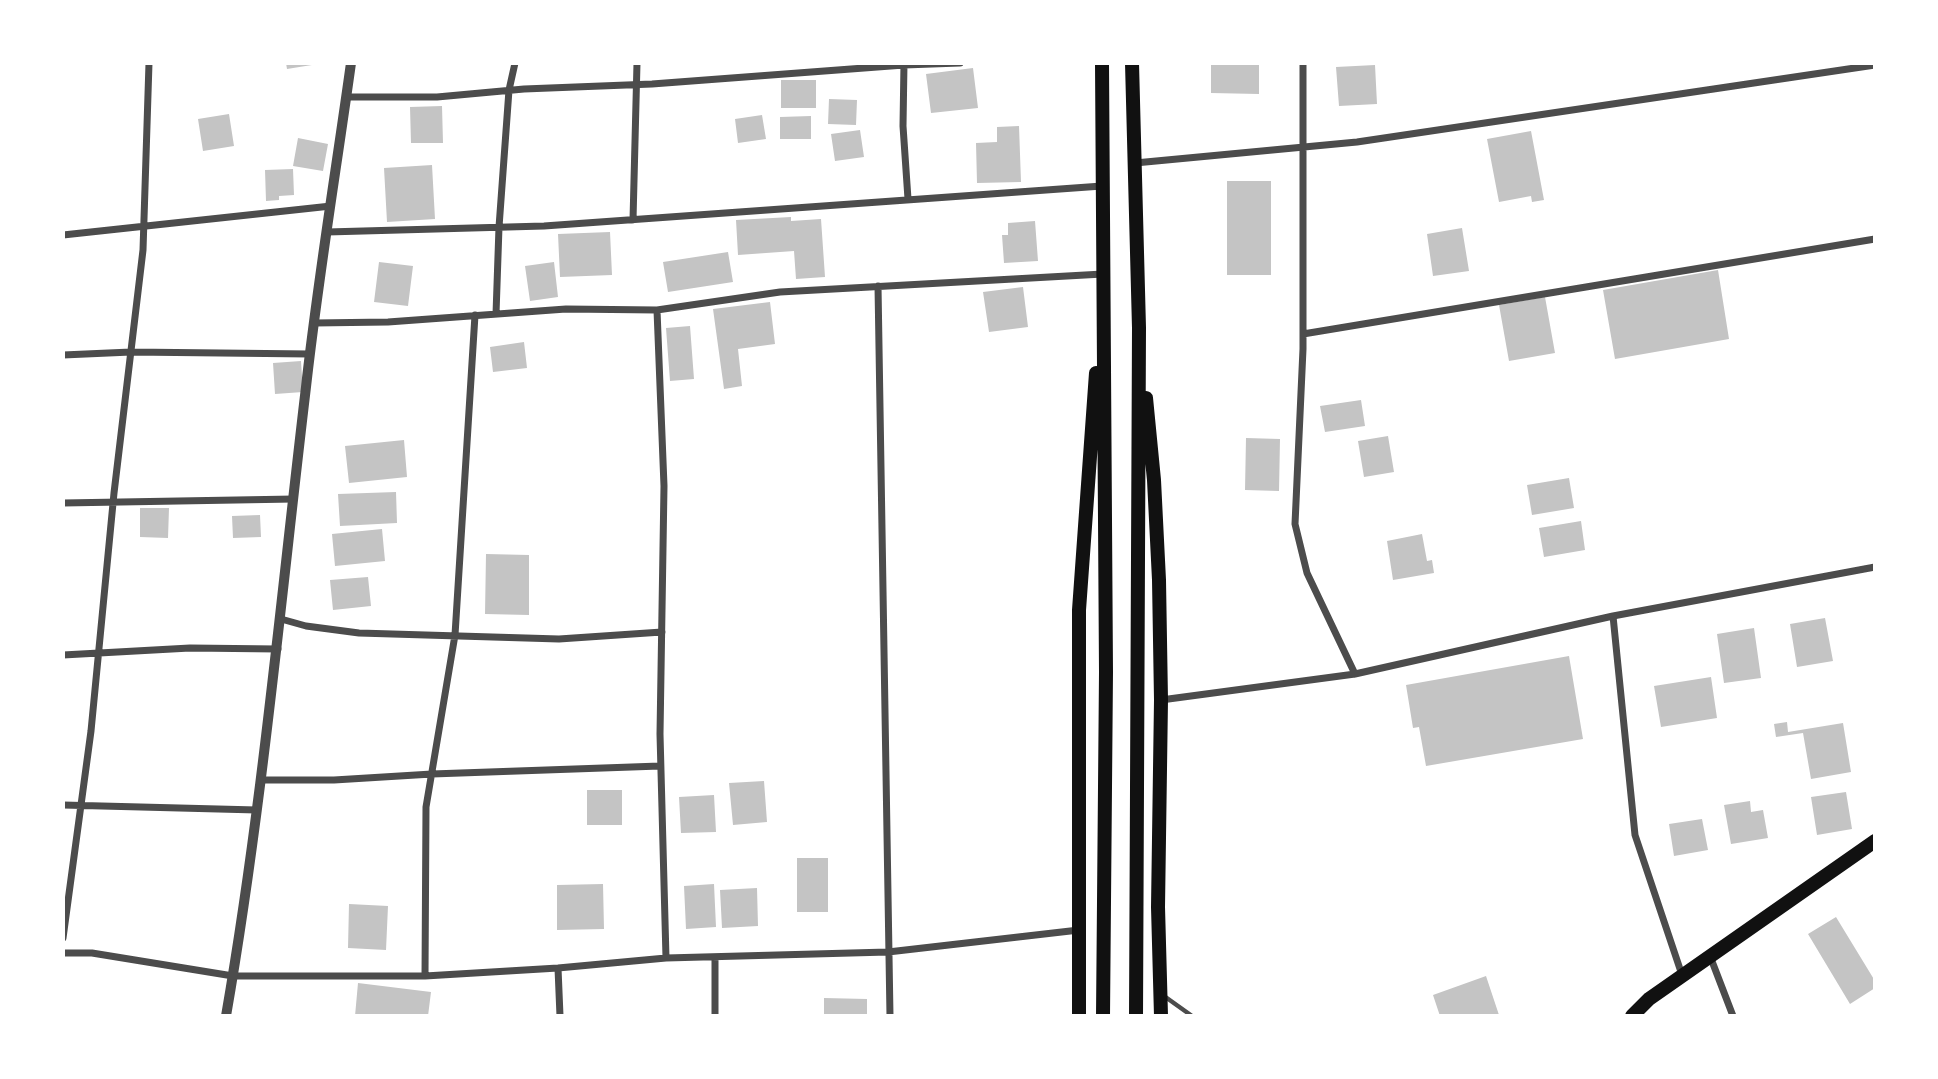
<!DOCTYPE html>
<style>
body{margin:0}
#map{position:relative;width:1938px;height:1079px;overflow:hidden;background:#fff;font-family:"PT Sans",sans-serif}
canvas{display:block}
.frame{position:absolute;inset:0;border:65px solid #fff;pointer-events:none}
</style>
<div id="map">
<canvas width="1938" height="1079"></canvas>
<div class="frame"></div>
</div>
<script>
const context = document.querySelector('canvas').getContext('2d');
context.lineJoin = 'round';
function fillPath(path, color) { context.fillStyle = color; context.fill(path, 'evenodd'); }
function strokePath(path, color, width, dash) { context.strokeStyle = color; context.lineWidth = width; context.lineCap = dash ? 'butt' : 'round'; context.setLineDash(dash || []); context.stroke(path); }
const building = new Path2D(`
 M286,63H317L318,64L287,69Z
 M1211,63H1259V94L1211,93Z
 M1375,65L1377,104L1339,106L1336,67Z
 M973,68L978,108L931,113L926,74Z
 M781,80H816V108H781Z
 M829,99L857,100L856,125L828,124Z
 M442,106L443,143H411L410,107Z
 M229,114L234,146L203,151L198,119Z
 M762,115L766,139L738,143L735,119Z
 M811,116V139H780V117Z
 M1019,126L1021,182L977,183L976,143L997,142V127Z
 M860,130L864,157L835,161L831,134Z
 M1531,131L1544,200L1532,202L1531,196L1499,202L1487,139Z
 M298,138L328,144L323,171L293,166Z
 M432,165L435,219L387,222L384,168Z
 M293,169L294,195L279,196V200L266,201L265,170Z
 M1227,181H1271V275H1227Z
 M791,217V221L821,219L825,277L796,279L794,251L738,255L736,220Z
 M1035,221L1038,261L1004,263L1002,235H1008V223Z
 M1462,228L1469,271L1433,276L1427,234Z
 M610,232L612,275L560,277L558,234Z
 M728,252L733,282L668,292L663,262Z
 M379,262L413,266L408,306L374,302Z
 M554,262L558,297L530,301L525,266Z
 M1718,270L1729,339L1615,359L1603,290Z
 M1023,287L1028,327L989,332L983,292Z
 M1545,297L1555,353L1509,361L1499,305Z
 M770,302L775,344L738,349L742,386L724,389L713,309Z
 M690,326L694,379L670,381L666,328Z
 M524,342L527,368L493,372L490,347Z
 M301,361L303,392L275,394L273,363Z
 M1361,400L1365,426L1325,432L1320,406Z
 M1388,436L1394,472L1364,477L1358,441Z
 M1246,438L1280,439L1279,491L1245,490Z
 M404,440L407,477L349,483L345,446Z
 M1569,478L1574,508L1532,515L1527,485Z
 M396,492L397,523L340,526L338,494Z
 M140,508H169L168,538L140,537Z
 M260,515L261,537L233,538L232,516Z
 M1581,521L1585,550L1544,557L1539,528Z
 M382,529L385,561L335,566L332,534Z
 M1422,534L1427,561L1432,560L1434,573L1393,580L1387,541Z
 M486,554L529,555V615L485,614Z
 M368,577L371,606L333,610L330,580Z
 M1825,618L1833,661L1797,667L1790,624Z
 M1754,628L1761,678L1724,683L1717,634Z
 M1569,656L1583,739L1426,766L1419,727L1413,728L1406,685Z
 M1711,677L1717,718L1661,727L1654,686Z
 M1787,722L1788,732L1843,723L1851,772L1811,779L1803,733L1776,737L1774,724Z
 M764,781L767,822L733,825L729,783Z
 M587,790H622V825H587Z
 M1846,792L1852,829L1817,835L1811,797Z
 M714,795L716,832L681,833L679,797Z
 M1750,801L1751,812L1763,810L1768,838L1731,844L1724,805Z
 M1702,819L1708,850L1674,856L1669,824Z
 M797,858H828V912H797Z
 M603,884L604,929L557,930V885Z
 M714,884L716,927L686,929L684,886Z
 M757,888L758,926L722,928L720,890Z
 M349,904L388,906L386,950L348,948Z
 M1836,917L1875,981V988L1850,1004L1808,934Z
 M1486,976L1499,1015L1440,1016L1433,995Z
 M358,983L431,992L428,1016H355Z
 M824,998L867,999V1016H824Z`);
const service = new Path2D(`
 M1164,996L1192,1016`);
const minor = new Path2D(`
 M904,63L903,126L908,199
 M1303,63V349L1295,524L1307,573L1355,674
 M346,97H437L524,89L652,84L904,65L960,63
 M1135,163L1357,142L1875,65
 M633,220L637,63
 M327,232L544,226L1102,186
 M63,235L331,206
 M878,286L890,1016
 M657,310L664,486L660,734L666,958
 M496,314L499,227L509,90L515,63
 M314,323L388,322L566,309L657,310L780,292L1103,274
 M1303,334L1875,239
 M63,355L131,352L310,354
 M63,503L294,499
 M1613,616L1635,835L1682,975
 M281,619L306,626L359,633L559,639L662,632
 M63,655L190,648L278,649
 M1161,700L1355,674L1613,616L1875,567
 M261,780H334L432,774L660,766
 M63,805L257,810
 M63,938L91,731L114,493L143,250L149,63
 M63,953H92L233,976H425L558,968L666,958L888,952L1079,930
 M1710,956L1733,1016
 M715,957V1016
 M558,968L560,1016
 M425,976L426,807L455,635L475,315`);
const tertiary = new Path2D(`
 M226,1016C262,808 281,597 306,387C318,279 336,171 351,63`);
const primary = new Path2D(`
 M1632,1016L1649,999L1875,841`);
const trunk = new Path2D(`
 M1102,63L1106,672L1103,1016
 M1132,63L1139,328L1136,1016
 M1146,398L1154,480L1159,580L1161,700L1158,907L1161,1016
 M1079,1016V610L1096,373`);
fillPath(building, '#c4c4c4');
strokePath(service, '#4c4c4c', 4.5);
strokePath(minor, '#4c4c4c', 7);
strokePath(tertiary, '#4c4c4c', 10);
strokePath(primary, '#111', 14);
strokePath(trunk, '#111', 14);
</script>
